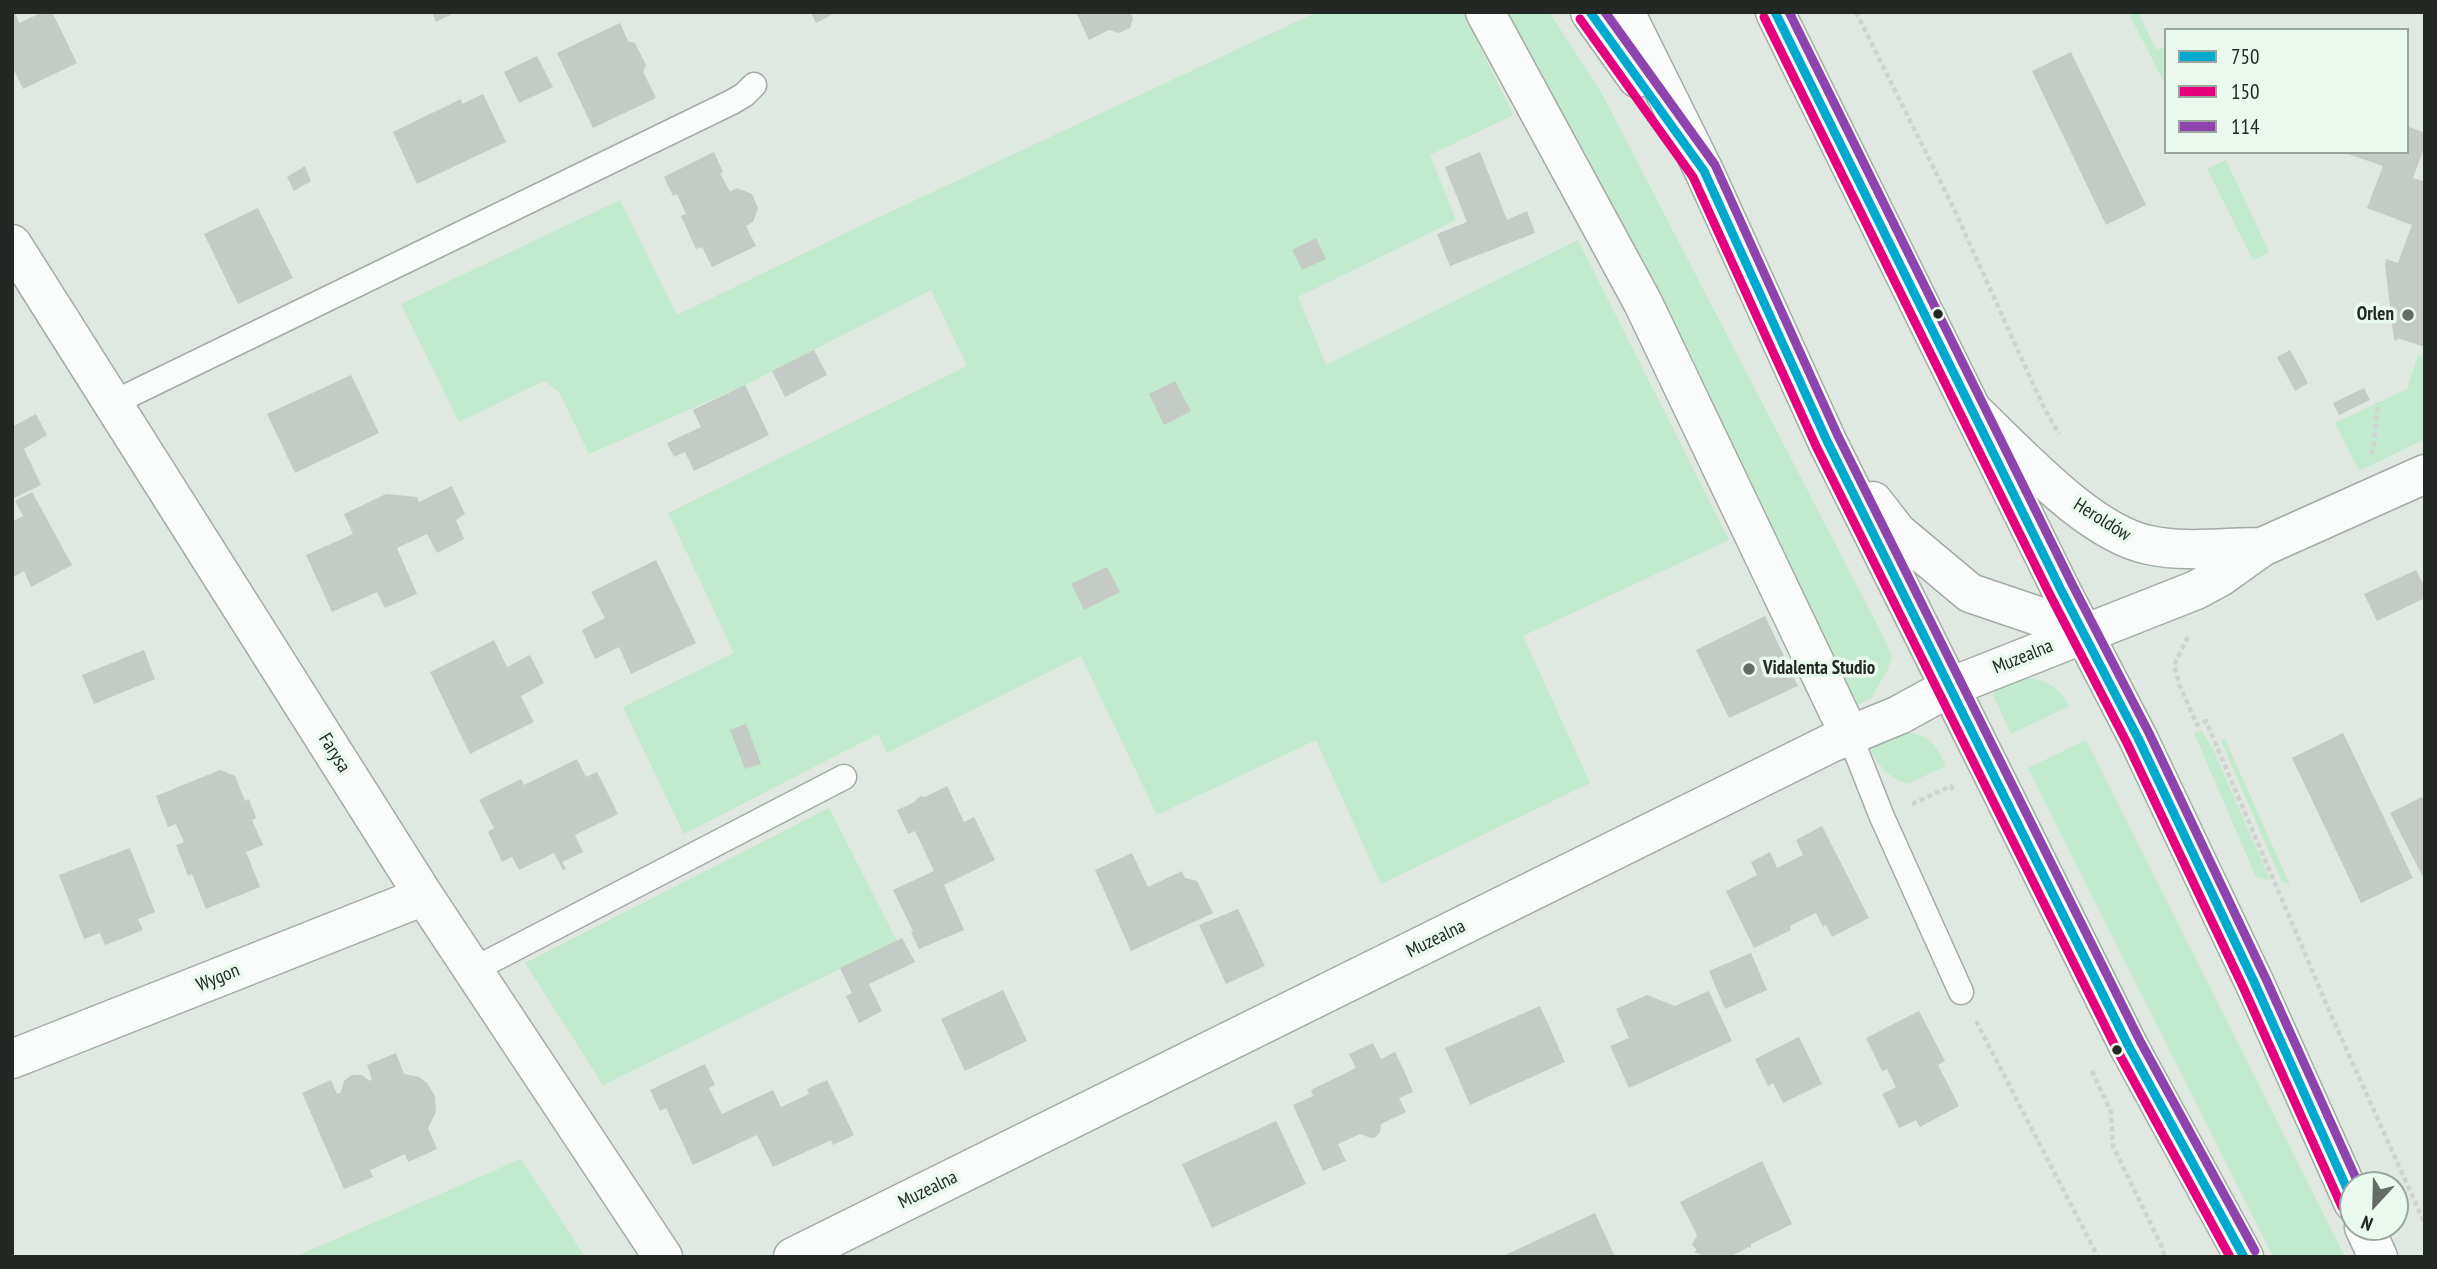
<!DOCTYPE html>
<meta charset="utf-8">
<style>
body{margin:0}
#map{position:relative;width:2437px;height:1269px;overflow:hidden;background:#e0e8e2;font-family:"PT Sans Narrow",sans-serif}
canvas{display:block}
.frame{position:absolute;inset:0;border:14px solid #232824;pointer-events:none}
.legend{position:absolute;left:2164px;top:28px;width:245px;height:126px;box-sizing:border-box;background:#eaf9ee;border:2px solid #9aa59d;margin:0;padding:9px 12px;list-style:none;font-size:21px;color:#232824}
.legend li{display:flex;align-items:center;gap:14px;height:35px}
.legend b{width:35px;border:2px solid #9aa59d}
.north{position:absolute;left:2339px;top:1171px;width:70px;height:70px;box-sizing:border-box;background:#eaf9ee;border:2px solid #9aa59d;border-radius:50%;rotate:202deg;font-size:19px;font-weight:700;line-height:28px;text-align:center;color:#232824}
.north::after{content:'';display:block;margin:auto;width:24px;height:32px;background:#656b66;clip-path:polygon(50% 0,100% 100%,50% 72%,0 100%)}
</style>
<div id="map">
<canvas width="2437" height="1269"></canvas>
<div class="frame"></div>
<ul class="legend">
<li><b style="height:9px;background:#00a9ce"></b>750</li>
<li><b style="height:9px;background:#e5007d"></b>150</li>
<li><b style="height:9px;background:#8e44ad"></b>114</li>
</ul>
<div class="north">N</div>
</div>
<script>
const context = document.querySelector('canvas').getContext('2d');
context.lineJoin = 'round';
function fillPath(path, color) { context.fillStyle = color; context.fill(path, 'evenodd'); }
function strokePath(path, color, width, dash) { context.strokeStyle = color; context.lineWidth = width; context.lineCap = dash ? 'butt' : 'round'; context.setLineDash(dash || []); context.stroke(path); }
function drawText(font, color, halo, rows, align = 'center') {
  context.font = font + ' "PT Sans Narrow",sans-serif'; context.lineWidth = 7; context.setLineDash([]); context.textBaseline = 'middle'; context.strokeStyle = halo; context.fillStyle = color; for (const [text, x, y, turn = 0] of rows) {
    context.save(); context.translate(x, y); context.rotate((+turn || 0) * Math.PI / 180); context.textAlign = isNaN(turn) ? turn : align; if (halo) context.strokeText(text, 0, 0); context.fillText(text, 0, 0); context.restore();
  }
}
const green = new Path2D(`
 M1317,12H1463L1513,115L1430,155L1456,220L1298,297L1326,365L1578,240L1729,540L1523,636L1590,783L1381,884L1316,740L1157,815L1081,656L887,753L878,734L684,834L623,707L734,653L668,513L967,366L931,290L745,385L589,454L559,392L544,381L459,422L401,304L620,200L677,315L858,227Z
 M1507,12H1549L1601,92L1885,640L1892,657L1887,671L1871,698L1853,708Z
 M2128,12H2138L2156,50L2166,46V86Z
 M2226,160L2269,252L2253,260L2207,169Z
 M2418,355L2425,358V439L2359,471L2335,423L2407,389Z
 M2021,678C2044,678 2058,685 2069,706L2011,734L1993,695L1995,690Z
 M2201,730L2214,751L2270,880L2256,877L2194,733Z
 M1905,732C1932,736 1934,743 1946,766L1907,784C1885,774 1880,768 1869,747Z
 M2225,739L2290,885L2282,882L2221,741Z
 M2086,740L2345,1257H2273L2028,768Z
 M829,808L897,941L603,1085L525,963Z
 M521,1159L585,1257H294Z`);
const building = new Path2D(`
 M43,12H52L77,63L23,89L12,66V14L15,13L19,23Z
 M432,12H456L436,22Z
 M811,12H837L816,23Z
 M1076,12H1130L1133,18L1130,28L1119,33L1109,30L1089,40Z
 M620,23L628,41L635,43L646,65L643,72L656,98L593,128L557,53Z
 M2071,52L2146,205L2106,225L2032,71Z
 M537,56L553,87L519,103L504,72Z
 M483,94L506,142L417,184L393,132L461,99L462,104Z
 M2407,126L2425,133V146L2413,178L2425,182V347L2397,338V341L2394,340L2385,264L2386,259L2398,263L2412,225L2367,208L2383,166L2345,153L2407,152Z
 M714,152L723,172L720,173L730,192L737,188L752,194L758,208L753,222L746,226L756,246L712,267L702,247L696,249L681,216L686,214L677,194L673,196L664,177Z
 M1480,152L1507,220L1527,211L1535,233L1450,266L1437,234L1467,222L1445,167Z
 M305,166L311,181L294,191L287,177Z
 M258,208L293,278L238,304L204,234Z
 M1316,238L1326,259L1302,270L1292,250Z
 M814,350L827,375L785,397L772,371Z
 M2290,350L2308,383L2295,391L2277,357Z
 M351,375L379,433L295,473L267,414Z
 M1175,381L1191,411L1164,425L1149,394Z
 M745,385L769,435L694,471L685,452L674,457L667,443L701,427L693,410Z
 M2364,388L2370,400L2339,415L2333,403Z
 M36,414L47,435L24,449L41,485L12,499V427Z
 M452,486L465,514L456,520L464,539L437,553L427,534L397,548L417,594L385,608L377,592L332,612L306,555L353,534L344,514L386,494L417,497L419,502Z
 M32,492L72,565L31,587L24,571L12,578V522L23,516L15,501Z
 M656,560L696,643L631,674L619,647L595,659L582,630L605,618L591,592Z
 M1107,567L1120,592L1084,610L1071,584Z
 M2416,570L2425,587V598L2377,621L2364,594Z
 M1765,616L1798,686L1729,718L1696,650Z
 M494,640L507,667L530,655L544,683L521,696L534,722L470,754L430,672Z
 M144,650L155,679L94,704L82,675Z
 M746,724L761,764L745,769L730,730Z
 M2343,733L2413,878L2361,903L2292,758Z
 M577,759L586,777L597,772L618,814L575,835L583,852L562,862L566,869L563,870L554,853L519,870L512,857L502,862L488,832L494,828L479,800L521,779L524,785Z
 M220,770L235,776L245,801L249,799L256,818L252,820L263,845L246,852L260,887L206,909L192,874L188,876L176,845L184,842L176,824L168,827L156,796Z
 M947,786L964,822L974,817L995,860L944,885L964,930L919,949L911,932L913,931L893,890L934,871L915,831L908,834L897,810L911,804L921,796L925,797Z
 M2422,797L2425,803V876L2423,877L2390,813Z
 M1822,826L1869,918L1832,937L1826,925L1823,927L1816,913L1790,926L1791,930L1754,948L1726,891L1757,875L1751,862L1770,852L1777,868L1803,855L1796,840Z
 M130,848L155,912L138,919L143,930L123,938L105,945L100,933L84,939L59,875Z
 M1132,853L1148,887L1182,871L1185,878L1197,881L1213,913L1131,951L1095,870Z
 M1238,909L1265,966L1226,984L1199,925Z
 M902,938L915,962L869,984L882,1011L859,1023L846,996L852,993L840,968Z
 M1751,953L1767,990L1725,1009L1709,971Z
 M1003,990L1027,1041L965,1071L941,1019Z
 M1709,991L1732,1041L1629,1088L1610,1046L1629,1038L1616,1009L1647,995L1675,1006Z
 M1540,1006L1565,1062L1470,1105L1445,1048Z
 M1919,1011L1945,1061L1938,1065L1959,1106L1920,1127L1916,1120L1899,1128L1882,1094L1896,1087L1887,1069L1882,1071L1866,1038Z
 M1799,1037L1822,1084L1783,1103L1773,1083L1768,1086L1755,1059Z
 M1373,1043L1381,1059L1395,1052L1403,1068L1413,1092L1399,1098L1406,1112L1381,1124L1380,1132L1376,1137L1371,1138L1360,1134L1338,1144L1346,1161L1323,1171L1293,1105L1313,1096L1311,1090L1356,1068L1349,1054Z
 M396,1053L404,1074L419,1077L427,1083L435,1096L436,1112L428,1128L437,1149L408,1162L405,1154L370,1170L373,1177L344,1189L302,1093L331,1080L337,1094L341,1092L344,1081L352,1075H362L370,1081L372,1079L367,1065Z
 M705,1064L715,1085L709,1088L722,1114L773,1090L781,1107L809,1094L807,1089L827,1080L854,1135L833,1145L831,1140L773,1167L757,1135L693,1165L666,1108L660,1111L650,1090Z
 M1276,1121L1306,1184L1212,1228L1182,1164Z
 M1762,1161L1792,1224L1751,1244V1248L1749,1247L1729,1257H1707L1694,1252L1697,1250L1692,1245L1697,1235L1680,1202Z
 M1595,1213L1615,1257H1501L1544,1237Z`);
const path = new Path2D(`
 M1856,12L1954,209L2044,408L2059,434
 M2371,454L2374,444L2378,403
 M2188,637L2174,665L2179,684L2197,725L2206,721L2331,1015L2425,1224
 M1912,804L1951,786L1953,790
 M1976,1021L2098,1257
 M2092,1071L2111,1112L2113,1146L2161,1245L2165,1257`);
const service = new Path2D(`
 M113,403L732,102L744,95L754,85
 M1850,736L1882,817L1961,992
 M473,970L844,777`);
const minor = new Path2D(`
 M1485,12L1643,303L1850,736
 M12,244L424,896L663,1257
 M1975,413C2019,454 2089,533 2149,545C2185,553 2225,547 2262,547
 M12,1059L424,896
 M793,1257L1831,743L1899,715L1950,687L2196,590L2220,577L2262,547L2425,474`);
const trunk = new Path2D(`
 M1590,12L1637,78
 M1625,12L1704,171L1827,441L2129,1047L2244,1257
 M1775,12L2061,590L2138,738L2255,984L2353,1202
 M1873,501L1897,532L1970,593L2085,632
 M2364,1227L2378,1257`);
const bus1 = new Path2D(`
 M1590,12L1704,171L1827,441L2129,1047L2244,1257
 M1775,12L2061,590L2138,738L2255,984L2353,1202`);
const bus2 = new Path2D(`
 M1764,17L2050,595L2127,743L2244,989L2342,1207
 M1580,19L1693,177L1816,446L2118,1052L2230,1257`);
const bus3 = new Path2D(`
 M1605,12L1715,165L1838,436L2140,1041L2255,1251
 M1789,12L2072,584L2149,733L2266,979L2359,1185`);
const markers = [
 [1938,314,6,"#232824"],
 [2408,315,7,"#656b66"],
 [1749,669,7,"#656b66"],
 [2117,1050,6,"#232824"]
];
const poiNames = [
 ["Orlen",2394,315],
 ["Vidalenta Studio",1763,669,"left"]
];
const streetNames = [
 ["Heroldów",2102,520,32],
 ["Muzealna",2023,657,-22],
 ["Farysa",334,753,58],
 ["Muzealna",1436,939,-26],
 ["Wygon",218,978,-22],
 ["Muzealna",928,1190,-26]
];
fillPath(green, '#c1eace');
fillPath(building, '#c4cac5');
strokePath(service, '#a4aaa6', 27);
strokePath(minor, '#a4aaa6', 41);
strokePath(trunk, '#a4aaa6', 41);
strokePath(path, '#d0d3d1', 4.5, [5, 3.5]);
strokePath(service, '#fafcfb', 24);
strokePath(minor, '#fafcfb', 38);
strokePath(trunk, '#fafcfb', 38);
strokePath(bus1, '#00a9ce', 9);
strokePath(bus2, '#e5007d', 9);
strokePath(bus3, '#8e44ad', 9);
for (const [x, y, r, color] of markers) { const dot = new Path2D(); dot.arc(x, y, r, 0, 2 * Math.PI); context.fillStyle = color; context.fill(dot); strokePath(dot, '#eaf9ee', 2.5); }
drawText('bold 19px', '#232824', '#eaf9ee', poiNames, 'right');
drawText('19px', '#232824', '#eaf9ee', streetNames);
</script>
